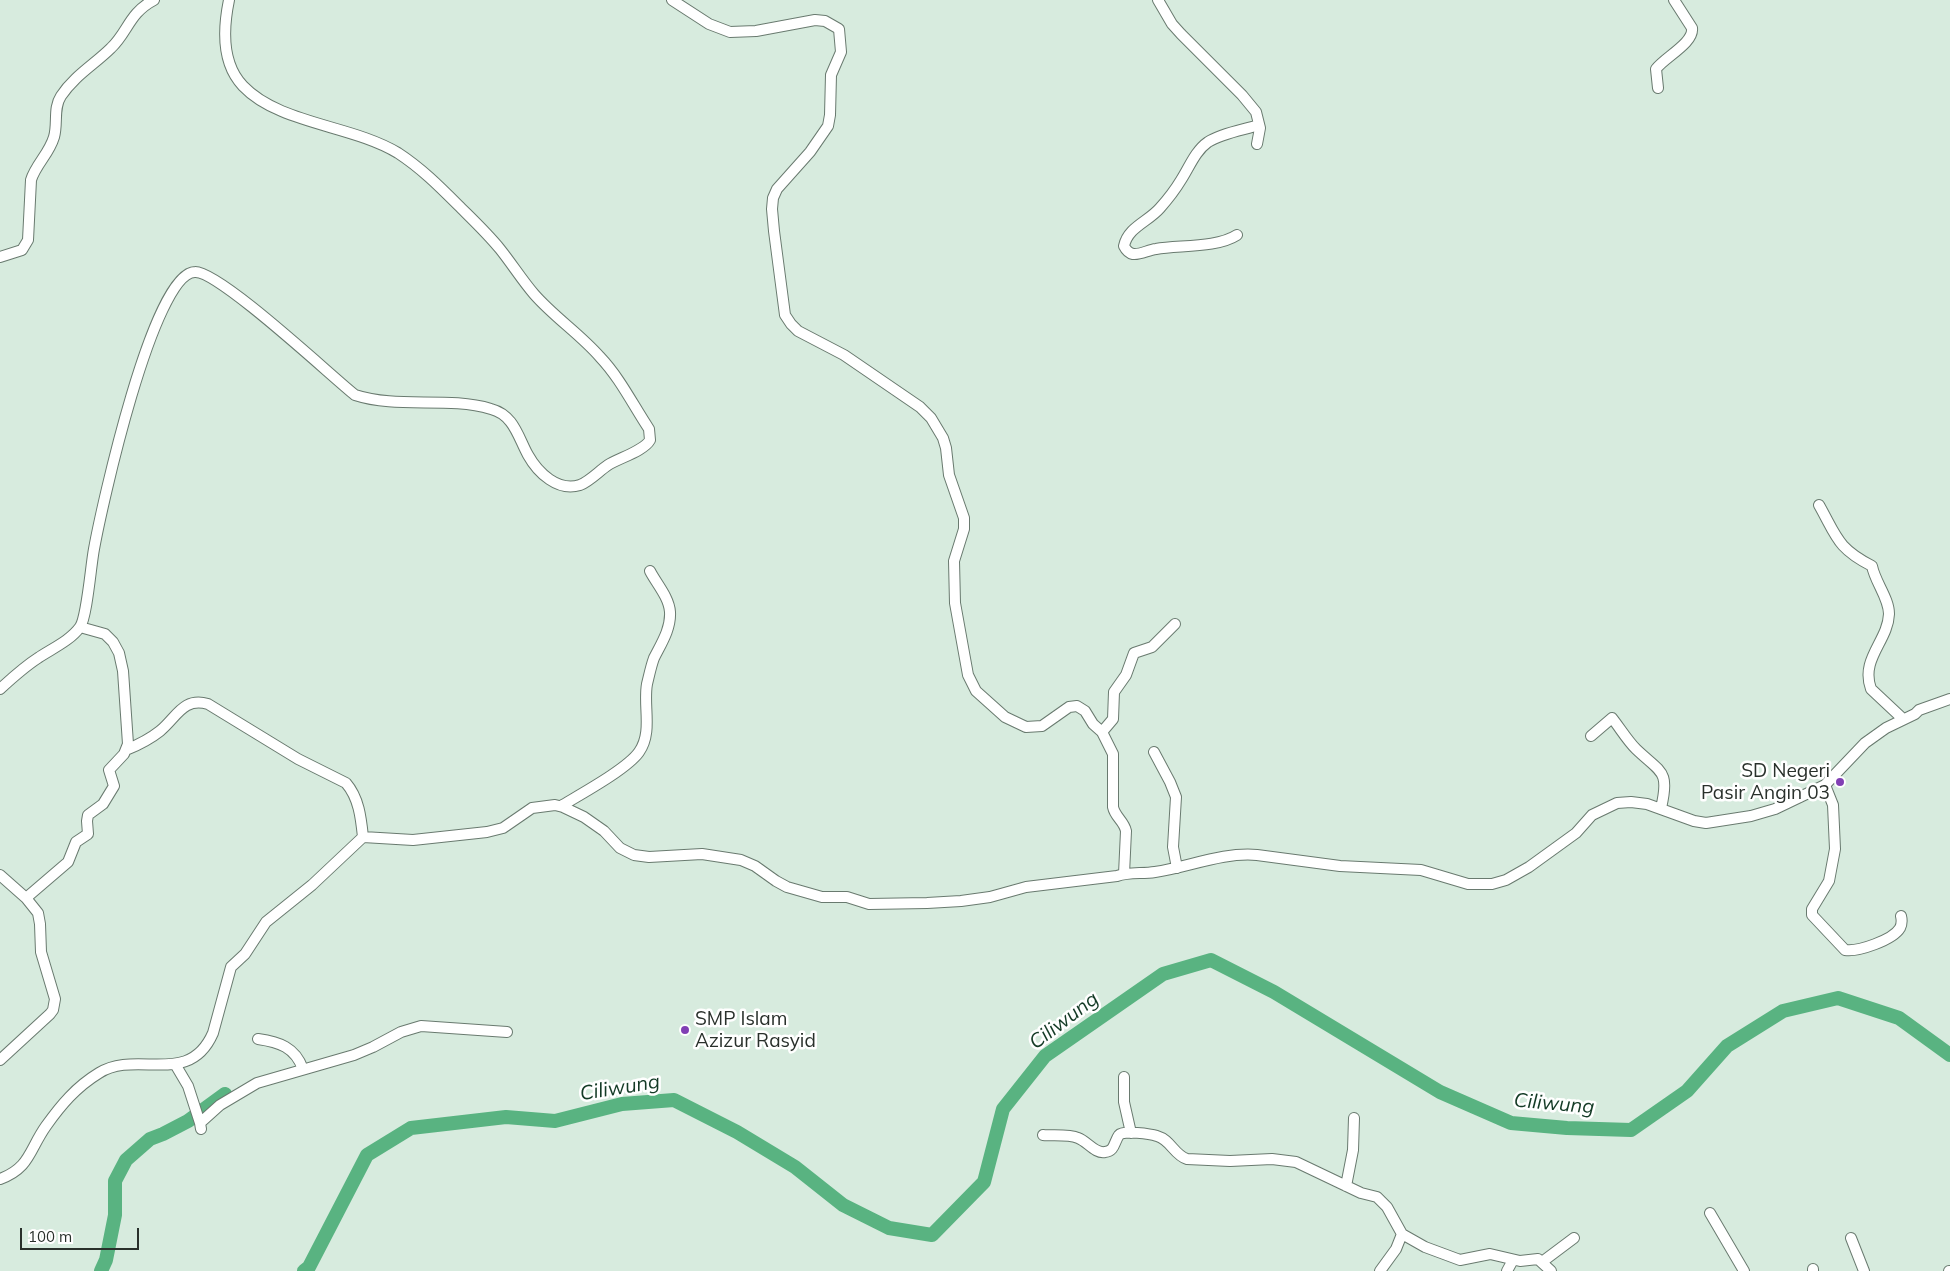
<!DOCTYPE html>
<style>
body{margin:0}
#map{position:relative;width:1950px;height:1271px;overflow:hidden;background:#d7ebde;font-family:Mulish,sans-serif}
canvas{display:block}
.scale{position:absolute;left:20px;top:1228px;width:119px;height:22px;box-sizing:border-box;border:2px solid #29302b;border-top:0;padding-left:6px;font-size:15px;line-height:18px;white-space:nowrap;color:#29302b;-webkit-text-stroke:4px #fff;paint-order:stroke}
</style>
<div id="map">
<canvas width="1950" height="1271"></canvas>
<div class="scale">100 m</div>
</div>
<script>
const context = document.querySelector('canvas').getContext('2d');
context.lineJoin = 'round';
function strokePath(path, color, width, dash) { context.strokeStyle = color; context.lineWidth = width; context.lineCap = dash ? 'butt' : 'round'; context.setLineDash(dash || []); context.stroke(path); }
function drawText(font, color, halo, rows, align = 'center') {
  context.font = font + ' Mulish,sans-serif'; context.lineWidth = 5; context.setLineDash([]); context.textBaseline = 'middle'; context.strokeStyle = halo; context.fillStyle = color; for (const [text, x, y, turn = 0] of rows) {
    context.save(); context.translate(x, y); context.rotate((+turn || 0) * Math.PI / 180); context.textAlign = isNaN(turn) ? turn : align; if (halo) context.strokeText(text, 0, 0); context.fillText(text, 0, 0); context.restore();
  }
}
const river = new Path2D(`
 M101,1271L106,1260L115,1215V1181L126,1160L150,1139L163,1134L188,1121L225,1094
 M304,1271L309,1267L367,1155L411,1128L506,1117L555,1121L622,1104L674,1100L737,1132L795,1167L843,1205L889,1228L932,1235L984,1182L1003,1109L1045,1056L1163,974L1211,960L1274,992L1440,1092L1511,1123L1567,1128L1631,1130L1687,1091L1727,1046L1783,1011L1838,998L1899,1018L1950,1055`);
const minor = new Path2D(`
 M672,0L709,24L730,32L756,31L815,20L825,21L839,29L841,52L831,75L830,115L828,126L810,152L777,189L773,198L772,209L774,231L785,315L791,324L798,331L844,355L920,407L931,418L943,438L946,448L949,475L964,518V529L954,561L955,603L968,675L976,691L1005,717L1026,727L1042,726L1069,707L1077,706L1085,711L1093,724L1102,732
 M1158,0L1172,24L1181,34L1242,95L1256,112L1260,128L1257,144
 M1658,88L1656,69C1665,57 1694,43 1692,28L1674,0
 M1237,235C1217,248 1179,245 1156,249C1148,250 1140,255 1133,254C1128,253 1126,250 1124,246C1128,227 1148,222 1160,208C1168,199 1175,190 1181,180C1189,168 1195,151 1208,142C1222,133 1243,130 1259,125
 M0,257L22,250L28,240L31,180C36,164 49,154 54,137C58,123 53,108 61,96C74,76 95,64 111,48C128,32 129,13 154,0
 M1819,505C1837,537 1837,548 1872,566C1875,582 1889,598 1889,614C1888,641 1860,659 1871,689L1903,719
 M0,689C12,678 24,667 38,658C51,649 70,641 80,627C87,617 91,564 94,549C101,510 153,272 195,272C219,271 329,374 355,395C398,409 447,396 491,409C514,415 518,437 528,455C538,473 558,492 580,485C590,481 599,471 608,465C619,458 644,451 650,440L649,429C633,405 620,378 600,357C580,334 554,317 534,294C522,280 512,264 500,249C487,233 472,219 458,205C439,186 421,168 398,153C352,125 279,124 243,86C221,63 223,29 229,0
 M1591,736L1612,718C1620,728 1627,740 1636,749C1661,773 1670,770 1661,808
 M126,750C138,745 150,739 160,731C177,717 183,697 208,704L298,759L346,783C359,798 361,818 363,837
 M1154,752L1170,782L1176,797L1173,847L1177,868
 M1825,785L1833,805L1835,849L1829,881L1812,909V915L1845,950C1858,952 1893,940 1900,928C1902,924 1902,920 1901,916
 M561,806C581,794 627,769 639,752C653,732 643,706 647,684C649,676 651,666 654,658C661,644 671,629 670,612C669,597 656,583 650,571
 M1124,874L1126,831C1124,821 1115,817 1113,807V754L1102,732L1113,719L1114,692L1126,675L1134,653L1152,647L1175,624
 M0,875L26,898L38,913L40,924L41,952L55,999L53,1010L50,1014L0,1060
 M26,898L68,862L76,842L88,834L87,821L88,815L103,804L114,786L109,770L124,754L128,744L123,671L119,653L113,642L105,634L80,627
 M258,1039C279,1042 295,1047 303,1069
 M175,1064L188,1086L200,1123
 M1124,1077V1102L1131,1133
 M201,1129L200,1123L220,1105L257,1083L354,1055L373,1047L401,1032L421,1026L507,1032
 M1043,1135C1053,1136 1069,1134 1078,1138C1087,1141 1095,1154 1105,1152C1115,1151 1114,1142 1119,1135C1123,1130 1151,1134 1157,1136C1171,1140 1174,1155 1187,1159L1230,1161L1272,1159L1296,1162L1361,1193L1377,1197L1387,1207L1402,1234L1425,1247L1460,1260L1490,1254L1520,1261L1538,1259L1551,1271
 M0,1179C30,1168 29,1150 46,1126C61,1105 76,1087 99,1073C137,1049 189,1088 213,1033L231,967L245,954L266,922L312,885L363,837L413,840L487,832L503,828L532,808L555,805L563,807L584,817L604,831L620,848L634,855L649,857L702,854L741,860L755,866L776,881L787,887L822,897H847L869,904L927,903L961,901L990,897L1026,887L1117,876C1129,872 1142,874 1155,872C1189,867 1222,852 1257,855L1340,866L1421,870L1468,884H1492L1506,880L1529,867L1576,833L1592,815L1617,803L1631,802L1647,804L1694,821L1706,823L1751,816L1775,809L1825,785L1865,743L1886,728L1915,714L1919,710L1950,699
 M1346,1186L1353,1150L1354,1118
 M1710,1213L1744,1271
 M1851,1238L1864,1271
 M1542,1262L1574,1238
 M1813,1269V1271
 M1380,1271L1396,1249L1402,1234
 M1507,1271L1513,1260
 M1949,1271H1950`);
const markers = [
 [1840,782,5,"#813fb4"],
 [685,1030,5,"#813fb4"]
];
const poiNames = [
 ["SD Negeri",1830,771],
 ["Pasir Angin 03",1830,793],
 ["SMP Islam",695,1019,"left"],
 ["Azizur Rasyid",695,1041,"left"]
];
const waterNames = [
 ["Ciliwung",1064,1021,-37],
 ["Ciliwung",620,1088,-9],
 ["Ciliwung",1554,1104,5]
];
strokePath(river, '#59b381', 14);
strokePath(minor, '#697a6f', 12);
strokePath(minor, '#fff', 10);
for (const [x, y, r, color] of markers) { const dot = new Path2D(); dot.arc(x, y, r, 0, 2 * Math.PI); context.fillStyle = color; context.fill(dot); strokePath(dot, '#fff', 2); }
drawText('19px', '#29302b', '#fff', poiNames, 'right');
drawText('italic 20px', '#143b26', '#fff', waterNames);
</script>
